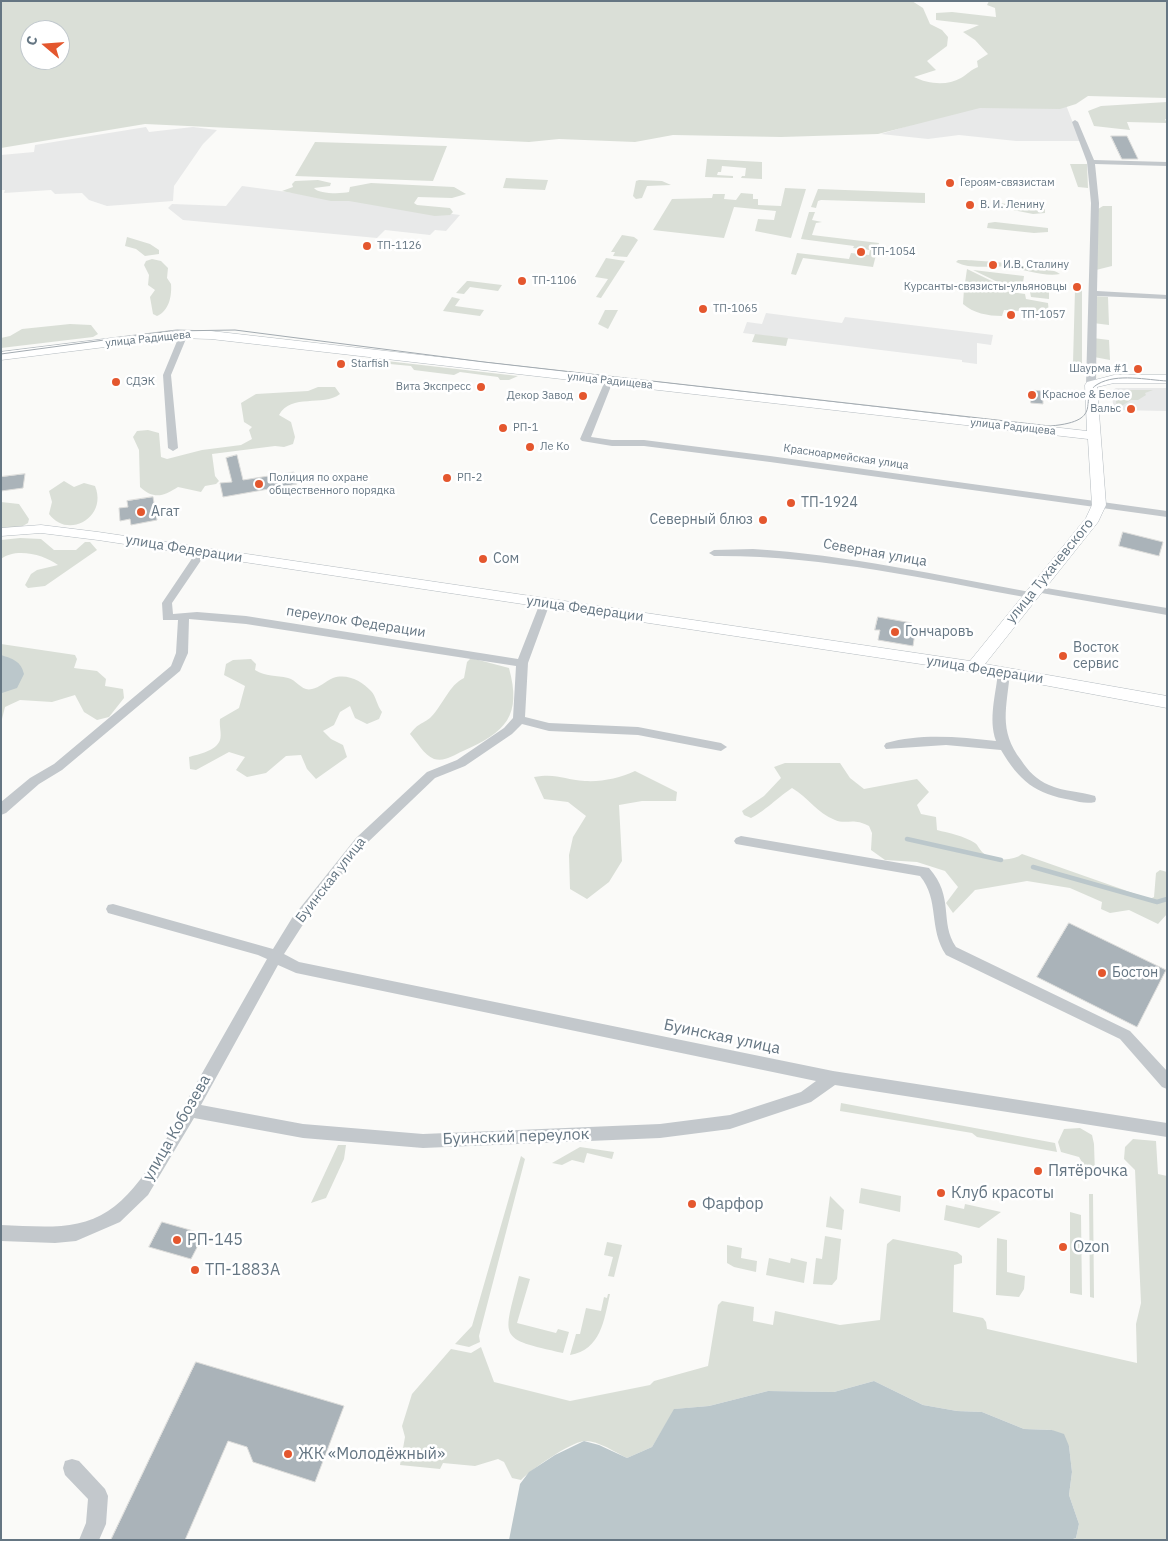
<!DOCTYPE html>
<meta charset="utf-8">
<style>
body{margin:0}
#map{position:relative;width:1168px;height:1541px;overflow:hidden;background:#fafaf8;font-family:"IBM Plex Sans",sans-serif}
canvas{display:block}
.frame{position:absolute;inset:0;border:2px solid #657683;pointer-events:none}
.north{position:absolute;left:20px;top:20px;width:50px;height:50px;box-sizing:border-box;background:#fff;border:1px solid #c1c8cd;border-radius:50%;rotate:288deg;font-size:14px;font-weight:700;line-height:20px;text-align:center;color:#657683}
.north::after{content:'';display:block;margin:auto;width:18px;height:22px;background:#e4572e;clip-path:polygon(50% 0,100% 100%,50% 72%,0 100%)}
</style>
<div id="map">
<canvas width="1168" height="1541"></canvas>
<div class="frame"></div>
<div class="north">С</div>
</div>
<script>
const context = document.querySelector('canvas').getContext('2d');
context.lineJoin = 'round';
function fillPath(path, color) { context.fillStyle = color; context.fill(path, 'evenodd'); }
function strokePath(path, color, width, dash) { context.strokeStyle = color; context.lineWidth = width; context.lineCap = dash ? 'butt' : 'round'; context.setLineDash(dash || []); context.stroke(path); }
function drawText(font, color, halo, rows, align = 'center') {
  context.font = font + ' "IBM Plex Sans",sans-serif'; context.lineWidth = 5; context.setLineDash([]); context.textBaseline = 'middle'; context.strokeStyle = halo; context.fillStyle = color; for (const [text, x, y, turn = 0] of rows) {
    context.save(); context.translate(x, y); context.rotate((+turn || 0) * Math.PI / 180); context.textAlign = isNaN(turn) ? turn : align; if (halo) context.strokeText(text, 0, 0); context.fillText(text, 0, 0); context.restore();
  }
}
const built = new Path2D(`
 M977,105H1066L1080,141H1016L959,135L928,139L881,134Z
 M146,127L149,132L193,127L217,130L203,144L174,186L173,201L107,206L89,200L82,193L55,194L51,190L4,193L5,190H1V155L34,152L35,145Z
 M242,186L460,215L446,231L435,230L430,235L385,230L377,238L183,220L168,208L172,204L226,206Z
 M766,313L842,323L845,317L993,335L991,345L977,343V364L962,362V360L743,333L747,322L762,324Z
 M1116,388H1166L1167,411L1114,410L1111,391Z`);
const green = new Path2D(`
 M1,1H912L923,8L930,24L942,30L948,37L947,46L927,61L936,70L914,77C928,84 947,86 961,78C968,74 970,70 978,67L977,61L988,54L975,40L963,32L979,25L936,20V13L952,12L996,17L995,8L987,5L989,1H1167V98L1088,96L1076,104L1060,109L980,108L878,134L781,137L673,135L635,142L559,139L529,142L145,124L1,148ZM30,30H60V60H30Z
 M1167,102V119H1165L1167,123L1127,122L1130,130C1117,129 1106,127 1094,126L1088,111L1101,106Z
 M315,142L447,146L433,181L295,176Z
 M707,159L762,162V179L741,178L742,176H745L746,168L722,166L721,172H718L717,175L733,176V178L705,177Z
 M1070,164H1087L1088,188L1078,187Z
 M506,178L548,180L545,190L503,188Z
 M318,180L331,183L330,186L314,188C318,194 341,194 349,192L350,187L371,183L454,187L466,194L452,198L418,197L414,203L417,205L450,208L453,212L450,215L435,216L349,201H331L282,191L293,187L292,184L295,181Z
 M639,180L662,181L671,185L647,186L642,198L636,199L633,196L636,181Z
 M785,188L806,189L791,238L755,231L758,219L774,220L776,211L734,207L724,238L653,230L672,199L712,198L713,194H725L724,199L736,200L741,193L753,194V199H758V205L781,206Z
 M818,189L925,193V203L821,200L818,201L816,208L811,207Z
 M999,203L1042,208L1045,209V213L1033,214L1013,210L1015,207L995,204Z
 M1103,206H1112V266L1096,270L1098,209Z
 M809,212H815L812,220L822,222L816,223L812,235L879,243L873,267L803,258L796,275L791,274L797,253L849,259L851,253L869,255L870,250L853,248L854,246L801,239Z
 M995,222L1048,228V232L1034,233L987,228L988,223Z
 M622,235L634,237L638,240L627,257L613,256L615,252H611Z
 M127,237L150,244L159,250V254L145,256L136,249L125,246Z
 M606,258L625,261L601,298L596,297L608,279L595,277Z
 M152,259L161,261L168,268L167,278L171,284C172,296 169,311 157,316L153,314L150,297L155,290L148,285L149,275L144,265L146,261Z
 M958,260C972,259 1054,266 1060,274C1044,277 1024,269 1007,267C991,265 971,270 956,262Z
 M967,269L1006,288L965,283Z
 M973,270L1024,276L1022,290L1012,289Z
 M467,281H469L502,285L498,291L470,287L464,294L456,293Z
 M973,287L1025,294L1026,299L1048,303L1049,313L1004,310L1002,316C988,316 973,313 963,304L964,289Z
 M1029,287L1049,290V299L1031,297Z
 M1079,288L1082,291V363L1079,365L1073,363L1075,289Z
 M1094,296L1108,297L1109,325L1093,323Z
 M452,297L460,299L455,306L484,310L480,316L443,311Z
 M605,310H618L608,329L598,324Z
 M70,324L91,325L98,334L93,337L1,348V338L10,336L22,329Z
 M755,334L788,338L786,346L752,342Z
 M1093,338L1109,340L1110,360L1094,357Z
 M369,359L518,376L509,380H500L498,377L460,372L454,375L414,370L411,366L379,363L371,366L367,364Z
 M318,387H335L340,394C323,407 291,393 279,415L291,422L295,437L293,444L284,447L275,446L212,454L215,476L219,481L216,484L205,486L201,492L178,487C164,496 154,500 140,487L139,450L133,437L137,431L148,430L159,433L161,457L167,459L202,450L241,445L252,439L249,430L252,427L244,422L241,403L256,394L308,391Z
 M1119,390H1153L1145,393L1146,395L1138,400H1131L1117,409L1115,393Z
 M64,481L74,487L84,483L95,486C108,517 68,540 49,514L52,502L49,491Z
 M1,502L19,504L29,519L28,523L21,527L1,530Z
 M20,538L41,539L54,550H76L85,542H90L97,550L45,586L28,588L25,585L31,574L37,570L58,565C45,555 16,547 1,559V540Z
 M1,644L75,655L77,659L74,668L97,671L106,679L105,686L123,689L124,698L109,717L97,720L84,712L75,695L52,702L20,700L5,707L1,723Z
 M471,658L509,668C522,716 506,732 463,751C454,755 445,762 434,759C424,755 417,742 410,734C419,722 422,725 431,717C443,705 449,685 464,678L467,662Z
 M251,659L256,664L255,670C266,677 276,675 288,678C297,680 302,692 312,689C319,688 326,681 333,678C347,673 362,681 371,691C376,696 377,706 382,712L379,719L367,724L355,718L350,706L340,712L334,725L323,731L331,739L343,745L347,757L316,779L307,769L301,755L286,756L266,773L247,777L236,770L245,757L229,752L196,770L190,769L189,757C199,754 216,751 220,740C222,734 219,726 220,719L239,708L245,686L224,675L226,664L233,660Z
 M785,763H840L850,778L864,789L917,779L929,792L917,805L921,814L936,817L937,830C949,833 964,836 975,843C978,845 979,849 982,852C992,861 1012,862 1022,854L1150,899L1154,897L1156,873L1160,870L1167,872V914L1158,924L1129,910L1110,913L1101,909L1102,902L1070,888L1027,881L975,890L953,913L946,903L958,887L945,871L917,862L885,860L871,850L872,833L869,826C852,817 847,825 835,820C817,813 809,798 792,788C781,795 761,814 751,818L744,815L742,811L764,796L781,778L774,767Z
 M635,771L677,792L676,801H642L619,805L622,861L609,882L587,899L570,889L569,855L573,837L586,816L568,802L544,799L534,777C558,773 564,780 585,781C602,782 620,778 635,771Z
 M841,1103L1055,1143L1057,1152L977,1137L972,1133L840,1111Z
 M1080,1128L1092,1135L1094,1144L1095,1175L1089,1174L1079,1157L1061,1152L1058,1142L1064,1129Z
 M1133,1139L1156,1141L1158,1174L1167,1176V1540H1070L1076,1538L1079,1524L1069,1495L1072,1472L1069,1446L1052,1430L1024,1429L982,1412L957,1411L923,1405L874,1381L834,1392L768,1391L709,1406L675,1409L652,1447L627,1458C615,1452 597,1440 584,1441C569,1443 532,1469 521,1480L512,1478L504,1462L498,1459L475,1466L443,1463L440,1469L400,1465L405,1437L402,1426L412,1394L451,1349L471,1353L481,1347L494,1382L570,1401L650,1385L654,1381L708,1366L718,1305L722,1301L754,1307L753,1321L773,1325L775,1311L840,1325L880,1320L887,1244L893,1239L957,1252L962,1256V1263L954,1265L953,1312L983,1318L986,1322L987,1329L1137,1363L1136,1324L1141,1303L1135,1170L1124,1159L1125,1147Z
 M338,1145H346L344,1159L326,1198L311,1203Z
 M580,1147L614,1152L612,1159L587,1153L584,1163L572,1160L562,1165L552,1163Z
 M521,1156L525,1159L479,1336L480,1342L469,1347L455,1344L472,1326Z
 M861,1188L901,1196L900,1212L859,1203Z
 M1089,1194H1093L1094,1298L1090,1297Z
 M830,1196L844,1210L842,1230L826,1227Z
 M965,1204L1001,1212L979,1228L944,1220L946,1205L964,1209Z
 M1070,1212L1081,1215L1082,1295L1070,1293Z
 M825,1236L841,1239L837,1279L832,1285L813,1284L816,1258L822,1259Z
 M997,1238L1007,1240V1272L1025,1276L1024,1289L1019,1297L996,1295Z
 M607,1242L622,1245L614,1277L608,1276L613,1257L604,1255Z
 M727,1245L742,1248L741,1258L757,1261L756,1272L734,1267L727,1263Z
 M769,1258L790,1263L791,1258L807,1262L804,1283L766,1275Z
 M519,1276L530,1279L517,1323L556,1333L558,1329L569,1332L563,1353C497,1338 503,1340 519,1276Z
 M608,1294H610C604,1320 601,1350 570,1355L576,1334H580L586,1308L601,1311L604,1297L607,1298Z`);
const water = new Path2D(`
 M1,655C13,659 21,661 24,674L17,688L2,693Z
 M874,1381L923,1405L957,1411L982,1412L1024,1429L1052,1430L1064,1434L1069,1446L1072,1472L1069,1495L1079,1524L1076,1538L1070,1540H509L520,1484L529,1472L555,1455L584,1441L599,1445L627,1458L652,1447L674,1409L709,1406L768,1391L834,1392Z`);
const stream = new Path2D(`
 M907,839L1001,860
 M1033,867L1157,902L1167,899`);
const building = new Path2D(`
 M1111,136H1127L1138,159H1122Z
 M1031,390L1043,391V404L1031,403Z
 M237,455L243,480L294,472L297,484L223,497L220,483L232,482L226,458Z
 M25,474L23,488L1,491V477Z
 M153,497L157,520L131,525L130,519L120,521L119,508L128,507L127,501Z
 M1123,532L1163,542L1159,556L1119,546Z
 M878,617L912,623L911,633H915L913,646L878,640L880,630H875Z
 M1069,923L1166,970L1137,1027L1037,977Z
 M162,1222L204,1234L191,1259L149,1247Z
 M196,1362L344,1406L315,1482L253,1462L247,1447L228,1441L185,1540H111Z`);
const street = new Path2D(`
 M1075,120L1078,122L1094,160L1167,162V166L1095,164L1099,203L1097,291L1167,295V299L1097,296L1096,385L1091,388L1086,385L1091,203L1087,162L1072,122Z
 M184,331L188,334L171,375L178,448L173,451L168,448L163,375L180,334Z
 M609,378L613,381L591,437L612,440H644L770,456L1167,511V517L770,462L644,446H612L582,441L580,439L605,381Z
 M753,549C847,555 938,575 1030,592L1035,595L1030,598C925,579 822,555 714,556L709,553L714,550Z
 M201,550L206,553L172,603L173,614L197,612L246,616L518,659L540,603L545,600L549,601L550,603L528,663L525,717L549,723L638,727L721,743L727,747L721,751L638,735L549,731L522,724L512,734L465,766L435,778L366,844L302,926L284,954L299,962L833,1071L1167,1123V1137L835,1085L811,1102L730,1129L660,1138L423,1148L303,1138L194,1118L148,1195L120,1222L76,1241L55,1243L1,1241V1225C37,1226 77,1232 108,1211C144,1188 172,1128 192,1091C217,1047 242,1003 267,959L258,955L108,913L106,909L108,905L113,904L273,949L292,918L356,838L427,772L457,760L504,728L513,718L516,666L246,624L189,619L188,653L180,671L62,770L39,784L6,813L1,815V802L30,778L54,764L171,666L176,653L178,620H163L162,603L197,551ZM278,965L296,973L816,1081L801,1092L730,1115L660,1124L423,1134L303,1124L201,1105Z
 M1034,586L1167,608V615L1030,591L1029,589Z
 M1004,668L1010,672C1007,707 998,730 1021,760C1028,771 1037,780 1049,785C1064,792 1080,791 1095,796L1096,799L1095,802C1087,804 1079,802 1071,800C1036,794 1019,781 1001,750L946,745L886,749L884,746L886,743C921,733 960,737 996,741C988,719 996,694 998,672Z
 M741,836L929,868C955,897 939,922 956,947L1130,1031L1167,1071V1089L1162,1087L1120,1039L946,955C928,928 940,900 920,876L736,844L734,841L736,838Z
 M72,1459L79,1461L105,1489L108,1496L106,1524L99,1540H79L86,1523L88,1499L65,1475L63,1468L65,1461Z`);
const secondary = new Path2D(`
 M177,330L211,331L1087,431L1085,385L1087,382L1114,375H1167V383H1114L1097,387L1106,505L1098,522L985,664L1167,696V708L974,672L98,540L41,533L1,536V528L41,525L98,532L970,661L1086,518L1092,505L1088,439L211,339L177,338L1,360V352Z`);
const tram = new Path2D(`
 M1,354L171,331L235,330L484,362L1050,426C1109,421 1075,397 1098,384C1117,373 1147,380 1167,381`);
const markers = [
 [950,183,5,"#e4572e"],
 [970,205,5,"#e4572e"],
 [367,246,5,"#e4572e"],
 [861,252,5,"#e4572e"],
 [993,265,5,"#e4572e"],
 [522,281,5,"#e4572e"],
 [1077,287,5,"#e4572e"],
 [703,309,5,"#e4572e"],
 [1011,315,5,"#e4572e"],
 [341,364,5,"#e4572e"],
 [1138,369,5,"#e4572e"],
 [116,382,5,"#e4572e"],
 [481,387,5,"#e4572e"],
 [1032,395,5,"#e4572e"],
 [583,396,5,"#e4572e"],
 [1131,409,5,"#e4572e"],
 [503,428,5,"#e4572e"],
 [530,447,5,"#e4572e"],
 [447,478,5,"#e4572e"],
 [259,484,5,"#e4572e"],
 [791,503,5,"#e4572e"],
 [141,512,5,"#e4572e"],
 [763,520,5,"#e4572e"],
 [483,559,5,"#e4572e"],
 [895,632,5,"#e4572e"],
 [1063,656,5,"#e4572e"],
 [1102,973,5,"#e4572e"],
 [1038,1171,5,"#e4572e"],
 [941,1193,5,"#e4572e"],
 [692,1204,5,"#e4572e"],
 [177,1240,5,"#e4572e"],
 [1063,1247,5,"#e4572e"],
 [195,1270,5,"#e4572e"],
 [288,1454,5,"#e4572e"]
];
const farPoinames = [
 ["Героям-связистам",960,183],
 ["В. И. Ленину",980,205],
 ["ТП-1126",377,246],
 ["ТП-1054",871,252],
 ["И.В. Сталину",1003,265],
 ["ТП-1106",532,281],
 ["Курсанты-связисты-ульяновцы",1067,287,"right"],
 ["ТП-1065",713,309],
 ["ТП-1057",1021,315],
 ["Starfish",351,364],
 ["Шаурма #1",1128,369,"right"],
 ["СДЭК",126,382],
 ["Вита Экспресс",471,387,"right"],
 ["Красное & Белое",1042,395],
 ["Декор Завод",573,396,"right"],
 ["Вальс",1121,409,"right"],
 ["РП-1",513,428],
 ["Ле Ко",540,447],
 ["Полиция по охране",269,478],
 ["общественного порядка",269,491],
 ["РП-2",457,478]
];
const farStreetnames = [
 ["улица Радищева",148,339,-6],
 ["улица Радищева",610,381,6],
 ["улица Радищева",1013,427,6],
 ["Красноармейская улица",846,457,8]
];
const poiNames = [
 ["ТП-1924",801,503],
 ["Агат",151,512],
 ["Северный блюз",753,520,"right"],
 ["Сом",493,559],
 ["Гончаровъ",905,632],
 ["Восток",1073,648],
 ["сервис",1073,664],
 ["Бостон",1112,973]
];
const streetNames = [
 ["улица Федерации",184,549,9],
 ["Северная улица",875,553,10],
 ["улица Тухачевского",1050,571,-51],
 ["улица Федерации",585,609,8],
 ["переулок Федерации",356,622,9],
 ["улица Федерации",985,670,9],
 ["Буинская улица",331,880,-52]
];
const nearStreetnames = [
 ["Буинская улица",722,1037,12],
 ["улица Кобозева",177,1128,-60],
 ["Буинский переулок",516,1137,-2]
];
const nearPoinames = [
 ["Пятёрочка",1048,1171],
 ["Клуб красоты",951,1193],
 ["Фарфор",702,1204],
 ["РП-145",187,1240],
 ["Ozon",1073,1247],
 ["ТП-1883А",205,1270],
 ["ЖК «Молодёжный»",298,1454]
];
fillPath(built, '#e8e9e9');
fillPath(green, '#dadfd7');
fillPath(water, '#bbc7cb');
strokePath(stream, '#bbc7cb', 4.5);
fillPath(building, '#aab3b9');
strokePath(building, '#dcdcda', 1);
strokePath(secondary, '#b3babf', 1);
fillPath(street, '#c3c8cc');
fillPath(secondary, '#fff');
strokePath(tram, '#a2aab0', 1);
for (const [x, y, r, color] of markers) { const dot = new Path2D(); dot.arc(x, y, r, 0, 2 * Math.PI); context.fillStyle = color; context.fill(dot); strokePath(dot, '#fff', 2); }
drawText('11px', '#657683', '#fff', farPoinames, 'left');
drawText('11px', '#657683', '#fff', farStreetnames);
drawText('14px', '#657683', '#fff', poiNames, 'left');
drawText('14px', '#657683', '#fff', streetNames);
drawText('16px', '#657683', '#fff', nearStreetnames);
drawText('16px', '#657683', '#fff', nearPoinames, 'left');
</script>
